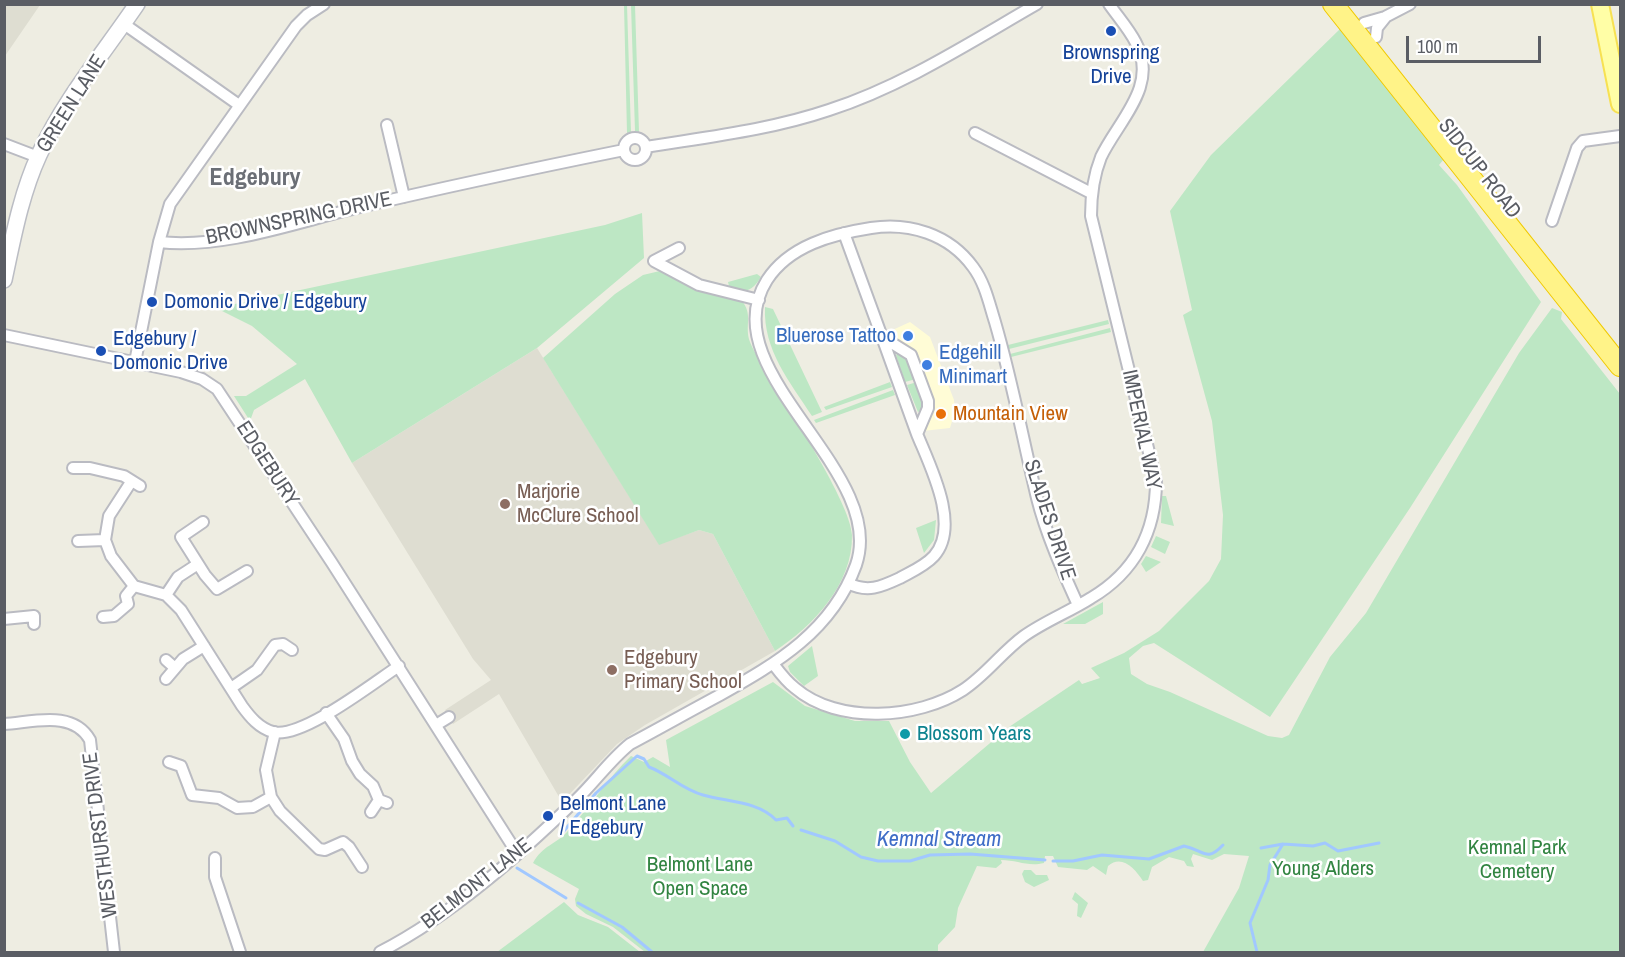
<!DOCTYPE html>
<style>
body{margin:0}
#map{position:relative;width:1625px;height:957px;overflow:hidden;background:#eeede2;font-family:"Archivo Narrow",sans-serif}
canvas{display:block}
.frame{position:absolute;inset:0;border:6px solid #5a5d64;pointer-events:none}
.scale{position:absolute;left:1406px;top:36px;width:135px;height:27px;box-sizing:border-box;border:3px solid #5a5d64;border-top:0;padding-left:8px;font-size:18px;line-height:21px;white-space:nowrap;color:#5a5d64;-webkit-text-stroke:4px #fff;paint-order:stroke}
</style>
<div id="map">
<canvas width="1625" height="957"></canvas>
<div class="frame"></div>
<div class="scale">100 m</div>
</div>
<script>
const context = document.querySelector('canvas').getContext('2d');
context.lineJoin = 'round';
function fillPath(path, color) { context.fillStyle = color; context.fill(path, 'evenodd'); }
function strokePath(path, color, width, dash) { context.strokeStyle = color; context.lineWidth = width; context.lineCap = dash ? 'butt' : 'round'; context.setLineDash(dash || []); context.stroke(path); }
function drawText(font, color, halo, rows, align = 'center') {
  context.font = font + ' "Archivo Narrow",sans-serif'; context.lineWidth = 5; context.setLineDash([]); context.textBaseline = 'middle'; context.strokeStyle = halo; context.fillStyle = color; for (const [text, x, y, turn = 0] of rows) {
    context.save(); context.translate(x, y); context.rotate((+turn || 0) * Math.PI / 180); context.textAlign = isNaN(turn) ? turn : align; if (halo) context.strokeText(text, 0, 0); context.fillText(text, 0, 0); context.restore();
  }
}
const commercial = new Path2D(`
 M910,322L930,337L954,400L955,411L950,428L923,431L931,404L912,349L886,333Z`);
const education = new Path2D(`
 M5,4L40,5L5,56L4,5Z
 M537,348L659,544L699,530L713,534L775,651L645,725L617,744L562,802L499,694L453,724L445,710L491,680L473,659L352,463Z`);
const green = new Path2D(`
 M624,5H627L631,132L627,133Z
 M631,5H635L639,132L635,131Z
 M1340,29L1444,159L1439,165L1457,185L1541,302L1410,508L1270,717L1154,643L1143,646L1129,658L1131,674L1147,684L1170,692L1268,736L1282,738L1289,735L1330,657L1366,613L1519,353L1552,308L1562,312L1561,319L1620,394V952H1203L1239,888L1249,856L1224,854L1212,860L1193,854L1191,859L1194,867L1187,866L1184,861L1169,857L1152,867L1148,880L1143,881C1135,869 1122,854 1108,866L1106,875L1093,866L1087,870L1058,867L1053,856H1045L1044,863C1028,867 1017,860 1001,860L1002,863L996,868L977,866L958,908L955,927L938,945V952H645L613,927L586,914L576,906L575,899L579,889L533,863C543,845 555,845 567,832C590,807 607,779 631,756L644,762L653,757L670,767L666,740L773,682L805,706L855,721H889L910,762L931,793L1009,727L1079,680L1082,684L1100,678L1091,668L1124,653L1159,631L1209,581L1221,559L1223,515L1212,421L1183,315L1192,310L1170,211L1211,155Z
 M642,213L644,258L537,348L352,463L305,379L254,410L250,421L234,396H246L297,364L252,326L216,308L605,225Z
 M664,270L741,300C754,314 744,326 750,342C754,353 763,364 768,374C787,406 851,504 852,535C853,584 813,626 775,651L713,534L699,530L659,545L543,358L615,294L643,275Z
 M757,274L761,277C753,291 745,293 730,290L728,282Z
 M765,307L773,309L822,412L812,416C790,382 763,350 765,307Z
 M1108,320L1109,324L1009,349L1008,345Z
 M1110,328L1111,332L1011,357L1010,354Z
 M995,348L996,353L962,363L961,359Z
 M898,353L908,357L916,379L905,382L896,355Z
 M890,382L892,387L826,410L824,407Z
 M917,382L924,400L923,409L918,412L907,385Z
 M893,390L895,395L816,423L814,420Z
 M1162,496H1166L1174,526L1161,523Z
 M936,520L934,540L924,553L916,528Z
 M1156,536L1170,542L1165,554L1151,547Z
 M1146,556L1161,562L1146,572L1141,564Z
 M1103,602V614L1085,624H1063Z
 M812,646L818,676L804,686L790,672L788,666Z
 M1024,870H1031L1036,875H1047L1049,880L1034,887L1025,882L1022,874Z
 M1075,892L1088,903L1081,918L1077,916L1078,904L1072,899Z
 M564,902L578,915L608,927L640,952H497Z`);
const stream = new Path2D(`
 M801,830L835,841L861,857L878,861H910L930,855L970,854L1045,860
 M563,832L596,793L637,756L644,759L649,767C668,774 683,790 703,795C727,802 758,801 776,820L787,818L793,826
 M1261,848L1283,844
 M1053,861H1073L1102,855L1149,859L1184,846C1204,850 1206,863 1223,845
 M517,868L566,898
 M578,903L622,927L652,952
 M1257,952L1250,923L1268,880L1270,865L1283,844L1313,846L1325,843L1338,851L1379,843`);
const street = new Path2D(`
 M1364,23L1385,17L1410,4
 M124,24L239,105
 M1376,37L1377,28L1385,18
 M387,125L404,197
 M975,133L1091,193
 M624 149a11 11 0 1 1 22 0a11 11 0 1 1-22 0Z
 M4,144L38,157
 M646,147C707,137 770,130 829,110C903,86 969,43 1037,4
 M1552,221L1577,148L1583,141L1620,136
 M844,233L882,337
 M159,242C224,249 294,223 356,208C445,187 535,168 624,150
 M654,261L699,285L759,300
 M654,261L679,248
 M4,335L181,372L202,379L217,389L332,563L517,853
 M882,337L911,355L928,401V408L917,434Z
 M135,362L159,242L170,204L296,26L307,15L324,4
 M73,468H90L124,476L140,486
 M131,482L109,516L105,540L111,556L134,586L166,595L181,610L242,706C250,717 259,728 273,732C302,739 373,683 399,666
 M203,522L181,537L205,575L217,589L247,571
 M78,541L105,540
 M848,583C867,593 881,587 900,578C911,572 925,566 934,556C961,526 930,466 917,434
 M166,595L178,577L198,564
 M103,617L114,616L128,604L126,596L134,586
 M4,619L34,616V624
 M166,660L175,668
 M774,665C780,673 787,682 795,688C838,725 918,719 963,690C986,675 1002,652 1024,636C1045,621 1069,612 1091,598C1135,572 1156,531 1156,481L1091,216C1091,196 1093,177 1101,157C1118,121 1159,86 1136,43C1129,29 1118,17 1109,4
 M166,679L183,659L204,646
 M231,688L257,670L275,645L283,644L292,650
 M326,713L344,739L352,761L360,774L373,786L379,800L387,803
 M4,724C34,722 73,710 90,740L114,952
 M436,725L449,717
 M275,732L266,770L271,797L280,811L319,849L325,850L343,842L349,847L362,867
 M169,762L181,766L192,795L219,798L237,808L253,807L271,797
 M371,812L379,800
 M215,858V877L240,952
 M380,952C453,914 517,857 576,800C595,782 609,761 630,744C660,728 690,711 720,695C777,663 832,631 856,565C889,470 709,371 767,280C789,246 832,234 871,228C909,222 949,234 973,267C985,283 989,303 995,322C1012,380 1023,440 1037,498C1046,534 1063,572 1078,605`);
const secondary = new Path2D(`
 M4,280C13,238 21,194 39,155C64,100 103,54 137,4`);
const primary = new Path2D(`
 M1600,4L1620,104`);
const highway = new Path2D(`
 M1333,4L1620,366`);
const markers = [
 [1111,31,6,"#1a4fb4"],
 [152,302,6,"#1a4fb4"],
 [908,336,6,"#3f7fe0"],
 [101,351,6,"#1a4fb4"],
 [927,365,6,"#3f7fe0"],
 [941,414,6,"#e8710a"],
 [505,504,6,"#8d6e63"],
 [612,670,6,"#8d6e63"],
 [905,734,6,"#0f9aa8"],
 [548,816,6,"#1a4fb4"]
];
const transitNames = [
 ["Brownspring",1111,53,"center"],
 ["Drive",1111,77,"center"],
 ["Domonic Drive / Edgebury",164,302],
 ["Edgebury /",113,339],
 ["Domonic Drive",113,363],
 ["Belmont Lane",560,804],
 ["/ Edgebury",560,828]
];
const streetNames = [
 ["GREEN LANE",72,104,-58],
 ["SIDCUP ROAD",1479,169,52],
 ["BROWNSPRING DRIVE",299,219,-12],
 ["IMPERIAL WAY",1141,430,78],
 ["EDGEBURY",267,464,57],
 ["SLADES DRIVE",1049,520,72],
 ["WESTHURST DRIVE",101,835,-97],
 ["BELMONT LANE",477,884,-38]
];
const shopNames = [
 ["Bluerose Tattoo",896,336],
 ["Edgehill",939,353,"left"],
 ["Minimart",939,377,"left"]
];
const foodNames = [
 ["Mountain View",953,414]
];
const educationNames = [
 ["Marjorie",517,492],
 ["McClure School",517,516],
 ["Edgebury",624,658],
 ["Primary School",624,682]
];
const cultureNames = [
 ["Blossom Years",917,734]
];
const parkNames = [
 ["Kemnal Park",1517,848],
 ["Cemetery",1517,872],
 ["Belmont Lane",700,865],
 ["Open Space",700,889],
 ["Young Alders",1323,869]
];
const waterNames = [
 ["Kemnal Stream",939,840]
];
const quarterNames = [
 ["Edgebury",255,179]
];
fillPath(commercial, '#fffcd6');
fillPath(education, '#deddd1');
fillPath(green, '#bde7c4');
strokePath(stream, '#a1c8ff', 3);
strokePath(street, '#babbc2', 14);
strokePath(secondary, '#bbbdc4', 18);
strokePath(primary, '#f7e152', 20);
strokePath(highway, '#f0c900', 22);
strokePath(street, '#fff', 10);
strokePath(secondary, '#fff', 15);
strokePath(primary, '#fffea6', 16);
strokePath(highway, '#fff388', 20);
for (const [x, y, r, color] of markers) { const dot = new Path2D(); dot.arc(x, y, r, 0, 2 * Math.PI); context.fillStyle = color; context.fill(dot); strokePath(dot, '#fff', 2); }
drawText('21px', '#164399', '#fff', transitNames, 'left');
drawText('21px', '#5a5d64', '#fff', streetNames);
drawText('21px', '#366cbe', '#fff', shopNames, 'right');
drawText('21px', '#c56008', '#fff', foodNames, 'left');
drawText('21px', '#785e54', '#fff', educationNames, 'left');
drawText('21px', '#0d838f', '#fff', cultureNames, 'left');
drawText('21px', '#318441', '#fff', parkNames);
drawText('italic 22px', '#3f6dc7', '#fff', waterNames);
drawText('bold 24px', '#6b6f76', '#fff', quarterNames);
</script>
